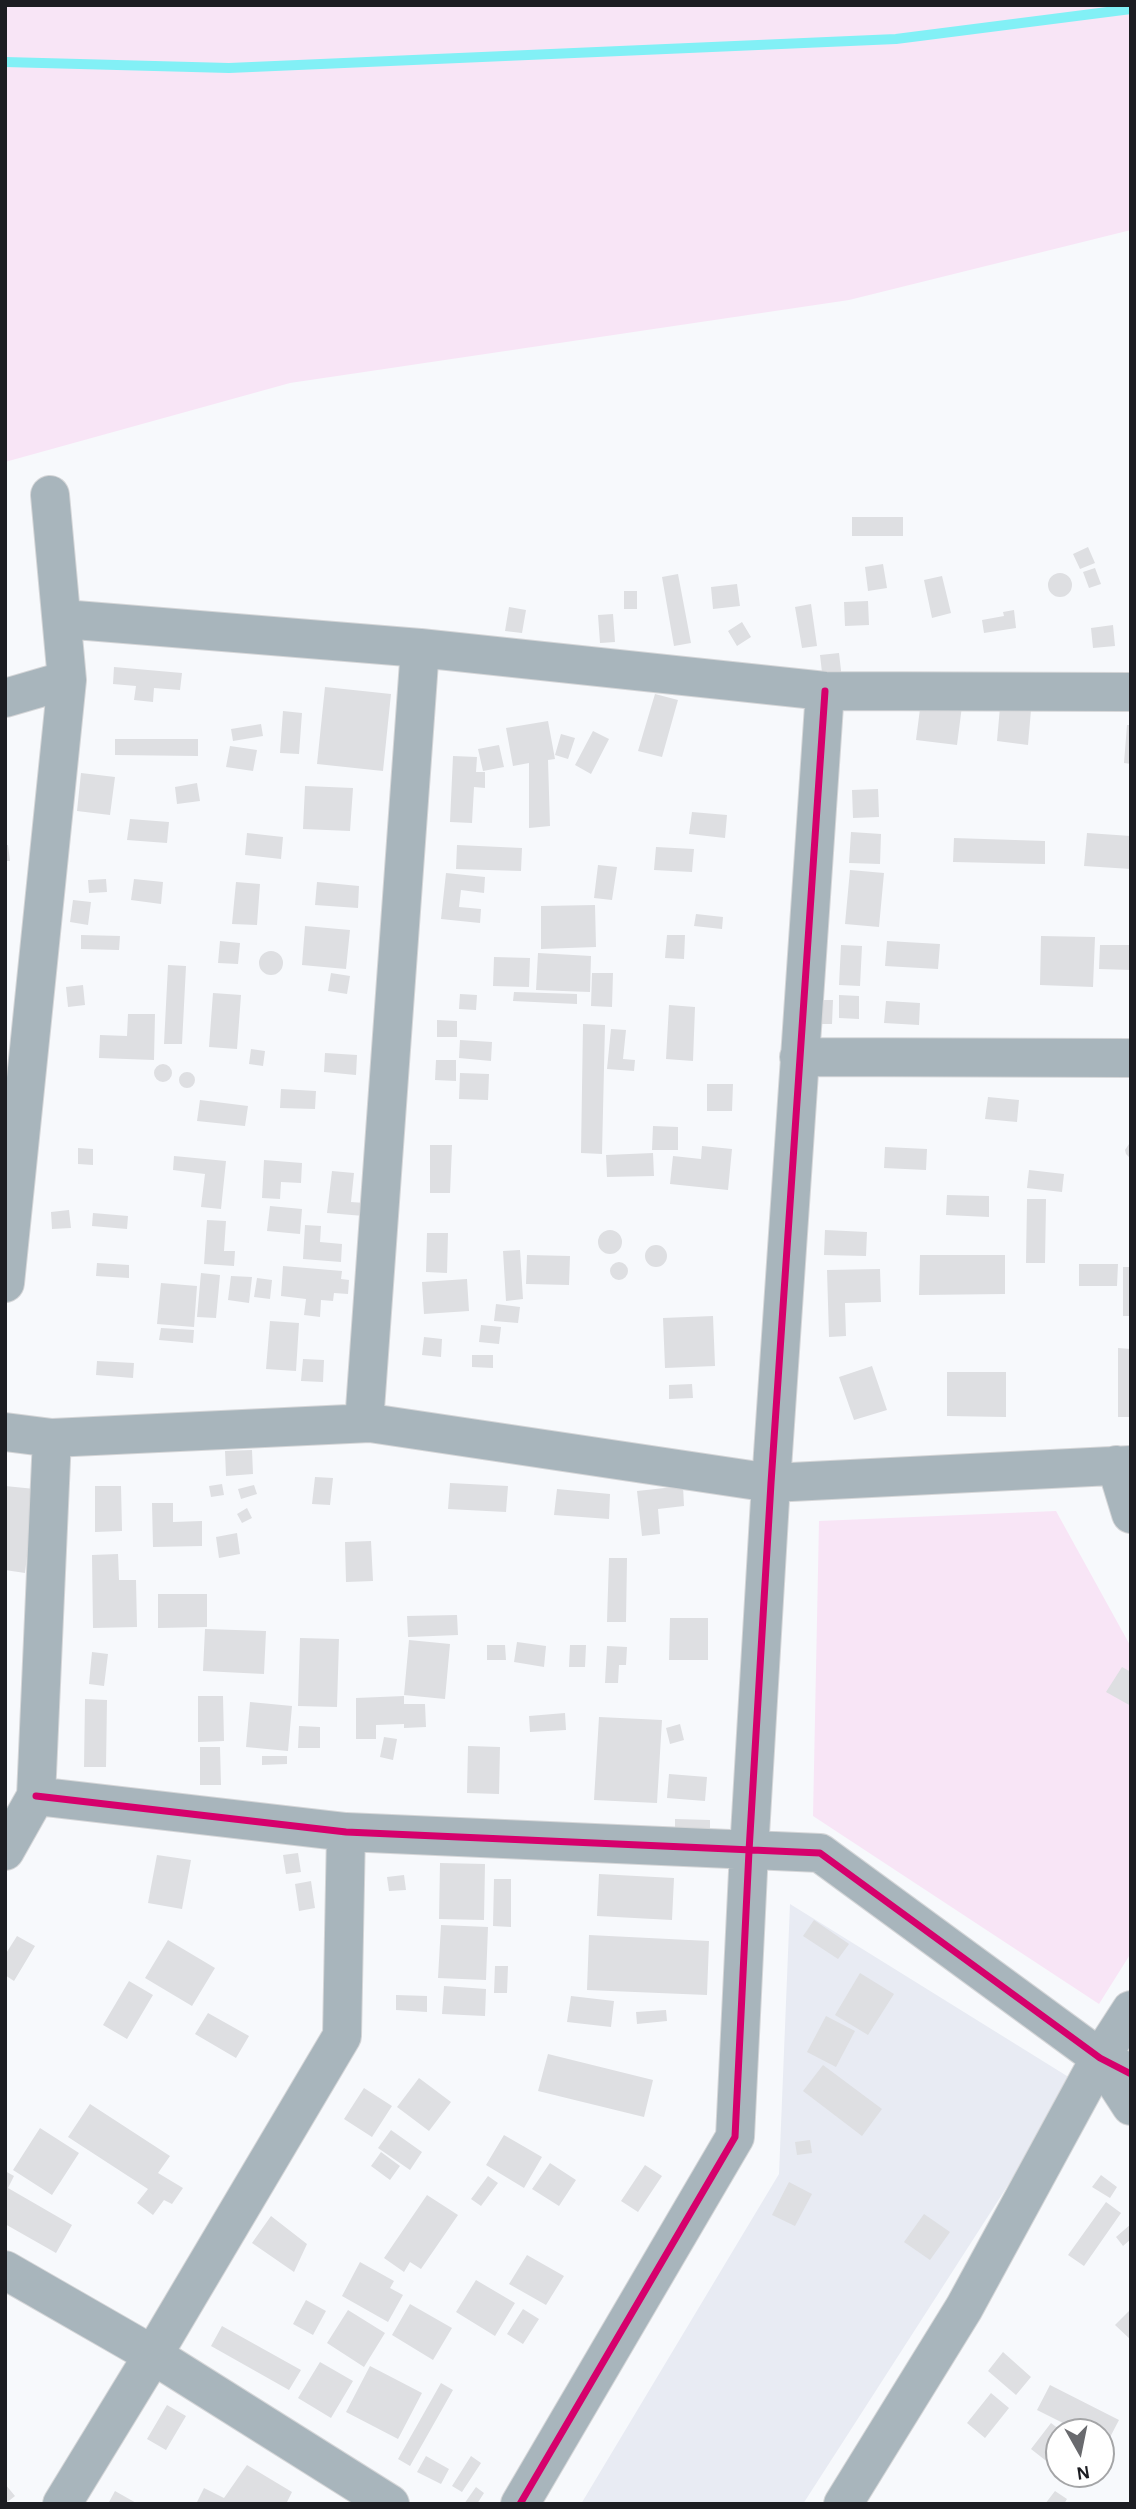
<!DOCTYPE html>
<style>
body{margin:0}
#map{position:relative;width:1136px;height:2509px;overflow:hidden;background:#f7f9fc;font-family:"Alegreya Sans",sans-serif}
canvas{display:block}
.frame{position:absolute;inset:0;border:7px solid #1c1d22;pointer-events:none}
.north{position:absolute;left:1045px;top:2418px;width:70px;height:70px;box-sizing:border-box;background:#fff;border:2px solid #a4a5a7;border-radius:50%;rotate:171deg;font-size:19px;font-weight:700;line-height:28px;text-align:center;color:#1c1d22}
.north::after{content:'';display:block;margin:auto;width:24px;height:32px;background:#696a6e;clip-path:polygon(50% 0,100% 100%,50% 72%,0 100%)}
</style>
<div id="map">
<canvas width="1136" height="2509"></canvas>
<div class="frame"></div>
<div class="north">N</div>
</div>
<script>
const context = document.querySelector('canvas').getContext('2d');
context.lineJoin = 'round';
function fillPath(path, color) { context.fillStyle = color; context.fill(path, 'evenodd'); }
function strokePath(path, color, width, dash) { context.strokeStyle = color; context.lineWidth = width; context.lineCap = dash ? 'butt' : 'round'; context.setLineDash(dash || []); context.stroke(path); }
const built = new Path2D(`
 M790,1904L1075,2081L803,2504H581L779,2174Z`);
const green = new Path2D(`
 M5,5H1131V230L849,300L290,383L5,462Z
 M1056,1511L1131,1647V1953L1099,2004L813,1816L819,1521Z`);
const stream = new Path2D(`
 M5,62L229,68L896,39L1131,9`);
const building = new Path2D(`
 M852,517H903V536H852Z
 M1088,547L1095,563L1080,569L1073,554Z
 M883,564L887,588L868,591L865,567Z
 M1095,568L1101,584L1089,588L1083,572Z
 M1048 585a12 12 0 1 1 24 0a12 12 0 1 1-24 0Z
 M678,574L691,643L674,646L662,577Z
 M942,576L951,613L932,618L924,580Z
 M737,584L740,606L713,609L711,587Z
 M624,591H637V609H624Z
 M868,601L869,625L845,626L844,602Z
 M811,604L817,646L802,648L795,607Z
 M509,607L526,610L522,633L505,631Z
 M1014,610L1016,628L984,633L982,620L1004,616L1003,612Z
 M613,614L615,642L600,643L598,615Z
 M742,622L751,637L737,646L728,631Z
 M1113,625L1115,646L1093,648L1091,628Z
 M839,653L842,679L823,681L820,655Z
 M114,667L182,673L180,690L154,688L153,702L134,700L136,686L113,684Z
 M325,687L391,694L383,771L317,764Z
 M655,694L678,700L662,757L638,751Z
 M921,701L962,706L957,745L916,740Z
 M1000,707L1031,710L1028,745L997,741Z
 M283,711L302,713L299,754L280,753Z
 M548,721L555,759L548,760L550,826L529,828V763L513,766L506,728Z
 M261,724L263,736L233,741L231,729Z
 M1127,725H1131V764L1124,763Z
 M593,731L609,739L591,774L575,765Z
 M561,734L575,738L568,759L555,755Z
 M115,739H198V756L115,755Z
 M499,745L504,767L483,771L478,749Z
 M230,746L257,750L253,771L226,767Z
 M453,756L477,757L476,772H485V788L474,787L472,823L450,822Z
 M81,773L115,777L110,815L77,811Z
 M197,783L200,801L177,804L175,787Z
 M305,786L353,788L350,831L303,829Z
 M878,789L879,817L853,818L852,790Z
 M692,812L727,815L725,838L689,834Z
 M130,819L169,822L167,843L127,840Z
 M851,832L881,834L880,864L849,863Z
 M247,833L283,837L281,859L245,855Z
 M1087,833L1131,836V869L1084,866Z
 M954,838L1045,841V864L953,862Z
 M5,845H8L10,861H5Z
 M457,845L522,848L521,871L456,869Z
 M656,847L694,849L692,872L654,870Z
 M598,865L617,867L612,900L594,898Z
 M850,870L884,873L879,927L845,924Z
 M446,873L485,877L484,893L461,890L459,907L481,909L480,923L441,919Z
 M106,879L107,892L89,893L88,880Z
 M134,879L163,882L161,904L131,900Z
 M236,882L260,884L257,925L232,924Z
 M317,882L359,886L358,908L315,905Z
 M73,900L91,902L88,925L70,922Z
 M595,905L596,947L541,949V906Z
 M696,914L723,917L722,929L694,926Z
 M305,926L350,930L346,969L302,965Z
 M81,935L120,936L119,950L81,949Z
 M667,935H685L684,959L665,958Z
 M1041,936L1095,937L1093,987L1040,985Z
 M220,941L240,943L238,964L218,963Z
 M887,941L940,944L938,969L885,966Z
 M841,945L862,946L860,986L839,985Z
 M1100,945H1131V970L1099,969Z
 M259 963a12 12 0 1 1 24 0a12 12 0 1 1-24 0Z
 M538,953L591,956L590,992L536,990Z
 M494,957L530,958L529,987L493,986Z
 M168,965L186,966L182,1044H164Z
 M331,973L350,976L347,994L328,991Z
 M592,973H613L612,1007L591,1006Z
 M83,985L85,1005L68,1007L66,987Z
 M514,992L577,994V1004L513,1001Z
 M213,993L241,995L237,1049L209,1047Z
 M460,994L477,995L476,1010L459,1009Z
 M839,995L859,996V1019L839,1018Z
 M811,1000H833L832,1024H810Z
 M886,1001L920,1003L919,1025L884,1023Z
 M669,1005L695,1007L693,1061L666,1059Z
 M128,1014H155L154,1060L99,1058L100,1035L127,1036Z
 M437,1020L457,1021V1037H437Z
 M583,1024L605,1025L602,1154L581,1153Z
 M611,1029L626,1030L623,1059L635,1060L634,1071L607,1069Z
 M460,1040L492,1042L491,1061L459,1058Z
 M251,1049L265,1051L263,1066L249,1064Z
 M325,1053L357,1055L356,1075L324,1072Z
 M436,1060H456V1081L435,1080Z
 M154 1073a9 9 0 1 1 18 0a9 9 0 1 1-18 0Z
 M179 1080a8 8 0 1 1 16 0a8 8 0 1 1-16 0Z
 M460,1073L489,1074L488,1100L459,1099Z
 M707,1084H733L732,1111H707Z
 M281,1089L316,1091L315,1109L280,1108Z
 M988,1097L1019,1100L1017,1122L985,1119Z
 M200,1100L248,1106L245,1126L197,1121Z
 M653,1126L678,1127V1150H652Z
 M1131,1141V1159L1126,1154L1125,1150Z
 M430,1145H452L450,1193H430Z
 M702,1146L732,1149L728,1190L670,1184L673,1156L701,1159Z
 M885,1147L927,1149L926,1170L884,1168Z
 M78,1148L93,1149V1165L78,1164Z
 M653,1153L654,1176L607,1177L606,1155Z
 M174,1156L226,1161L221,1209L201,1207L205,1174L173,1170Z
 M264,1160L302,1163L301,1183L281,1182L280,1199L262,1198Z
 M1029,1170L1064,1174L1062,1192L1027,1188Z
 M332,1171L354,1173L351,1202L365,1203L364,1216L327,1213Z
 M947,1195L989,1196V1217L946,1215Z
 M1027,1199H1046L1045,1263H1026Z
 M270,1206L302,1209L300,1234L267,1231Z
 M69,1210L71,1228L52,1229L51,1212Z
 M93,1213L128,1216L127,1229L92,1226Z
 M207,1220L226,1221L224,1251H235L234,1266L204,1264Z
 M305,1225L321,1226L320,1242L342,1244L341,1262L303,1259Z
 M825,1230L867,1232L866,1256L824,1255Z
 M598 1242a12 12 0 1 1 24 0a12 12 0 1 1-24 0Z
 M427,1233H448L447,1273L426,1272Z
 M645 1256a11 11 0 1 1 22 0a11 11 0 1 1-22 0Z
 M520,1250L523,1299L506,1301L503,1251Z
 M527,1255L570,1256L569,1285L526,1284Z
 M920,1255H1005V1294L919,1295Z
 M610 1271a9 9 0 1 1 18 0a9 9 0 1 1-18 0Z
 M97,1263L129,1265V1278L96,1276Z
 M1079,1264H1118L1117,1286H1079Z
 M283,1266L342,1271L341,1279L349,1280L348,1294L334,1293L333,1301L321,1300L320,1317L304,1315L306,1299L281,1296Z
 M1123,1267H1131V1316H1123Z
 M880,1269L881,1302L845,1303L846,1336L829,1337L827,1270Z
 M201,1273L220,1275L216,1318L197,1317Z
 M231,1276L252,1277L249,1303L228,1300Z
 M257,1278L272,1280L270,1299L254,1297Z
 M467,1279L469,1311L424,1314L422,1282Z
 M161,1283L197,1286L194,1327L157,1324Z
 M496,1304L520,1307L518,1323L494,1321Z
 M713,1316L715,1366L665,1368L663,1318Z
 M270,1321L299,1323L296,1371L266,1369Z
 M481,1325L501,1327L499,1344L479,1342Z
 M161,1328L194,1330L193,1343L159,1340Z
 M424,1337L442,1339L441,1357L422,1355Z
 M1118,1348L1131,1349V1417H1118Z
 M472,1355H493V1368L472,1367Z
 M303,1359L324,1360L323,1382L301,1381Z
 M97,1361L134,1363L133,1378L96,1375Z
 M872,1366L887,1410L854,1420L839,1377Z
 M947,1372H1006V1417L947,1416Z
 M692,1384L693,1398L669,1399V1385Z
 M252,1450L253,1474L226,1476L225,1451Z
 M315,1477L333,1478L330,1505L312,1504Z
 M450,1483L508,1486L506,1512L448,1509Z
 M222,1484L224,1495L211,1497L209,1486Z
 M254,1485L257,1494L241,1499L238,1489Z
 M5,1486L35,1489L25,1573L5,1570Z
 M95,1486H121L122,1531L95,1532Z
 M683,1486L684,1506L658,1509L660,1534L642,1536L637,1491Z
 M557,1489L610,1494L609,1519L554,1515Z
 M152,1503H173V1522L202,1521V1546L153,1547Z
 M247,1508L252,1518L242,1523L237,1514Z
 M237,1533L240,1554L219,1558L216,1537Z
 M371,1541L373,1581L346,1582L345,1542Z
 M118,1554L119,1580H136L137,1627L93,1628L92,1555Z
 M609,1558H627L626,1622H607Z
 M158,1594H207V1627L158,1628Z
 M457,1615L458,1635L408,1637L407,1616Z
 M670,1618H708V1660H669Z
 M205,1629L266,1631L264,1674L203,1671Z
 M300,1638L339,1639L337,1707L298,1706Z
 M409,1640L450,1644L445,1699L404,1695Z
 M517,1642L546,1646L544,1667L514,1662Z
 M487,1645H505L506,1660H487Z
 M570,1645H586L585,1667H569Z
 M607,1646L627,1647L626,1665H619L618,1683H605Z
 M92,1652L108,1654L104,1686L89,1684Z
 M1122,1667L1131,1672V1706L1106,1692Z
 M198,1696H223L224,1741L198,1742Z
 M404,1696V1704H425L426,1727L404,1728V1724L376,1725V1739H356V1698Z
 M85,1699L107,1700L106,1767H84Z
 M250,1702L292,1706L288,1751L246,1747Z
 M565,1713L566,1730L530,1732L529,1716Z
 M599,1717L662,1720L657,1803L594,1800Z
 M680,1724L684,1740L670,1744L666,1728Z
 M299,1726L320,1727V1748H298Z
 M384,1737L397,1739L393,1760L380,1757Z
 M468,1746L500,1747L499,1794L467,1793Z
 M200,1747H220L221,1785H200Z
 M262,1756H287V1764L262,1765Z
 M669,1774L707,1777L705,1801L667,1798Z
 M675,1819L710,1820V1832L675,1831Z
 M298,1853L301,1872L286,1874L283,1855Z
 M157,1855L191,1860L182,1909L148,1903Z
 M440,1863L485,1864L484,1920L439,1919Z
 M599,1874L674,1878L672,1920L597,1916Z
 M404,1875L406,1890L389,1891L387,1877Z
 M494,1879H511V1927L493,1926Z
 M311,1881L315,1908L299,1911L295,1884Z
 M814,1920L849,1944L838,1959L803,1936Z
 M441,1925L488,1927L486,1980L438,1978Z
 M589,1935L709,1941L707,1995L587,1990Z
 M17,1936L35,1946L14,1981L5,1975V1955Z
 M168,1940L215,1968L192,2006L145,1978Z
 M495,1966H508L507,1993H494Z
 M860,1973L894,1994L868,2035L835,2015Z
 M129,1981L153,1995L127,2039L103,2025Z
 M444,1986L486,1989L485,2016L442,2014Z
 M396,1995L427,1996V2012L396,2010Z
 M571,1996L614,2001L611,2027L567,2022Z
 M666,2010L667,2021L637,2024L636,2012Z
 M208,2013L249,2036L236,2058L195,2034Z
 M826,2016L855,2031L836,2067L807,2052Z
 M548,2054L653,2080L644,2117L538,2091Z
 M823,2065L882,2109L862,2136L803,2091Z
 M419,2078L451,2102L429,2131L397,2107Z
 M364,2088L392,2106L372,2137L344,2119Z
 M90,2104L170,2156L158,2173L183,2188L172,2204L164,2200L153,2215L137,2203L148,2189L68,2137Z
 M40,2128L79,2153L52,2195L13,2170Z
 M391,2130L422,2152L410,2170L378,2148Z
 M504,2135L542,2157L524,2188L486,2165Z
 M810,2140L812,2153L797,2155L795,2142Z
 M381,2152L400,2166L390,2180L371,2166Z
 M550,2163L576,2180L559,2206L532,2189Z
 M645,2165L662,2176L638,2212L621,2201Z
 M5,2171L14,2176L8,2188L72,2225L56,2253L5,2224Z
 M1101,2175L1117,2187L1110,2198L1092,2187Z
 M488,2176L498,2183L481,2206L471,2199Z
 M789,2182L812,2194L795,2226L772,2215Z
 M427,2195L458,2215L421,2269L410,2262L404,2272L384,2258Z
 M1106,2202L1121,2213L1084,2266L1068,2255Z
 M924,2214L950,2232L930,2260L904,2242Z
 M271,2216L307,2244L294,2272L252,2243Z
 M1131,2224V2239L1123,2246L1116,2237Z
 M527,2255L564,2276L546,2305L509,2284Z
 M360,2262L394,2281L390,2288L403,2295L388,2322L342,2296Z
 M476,2280L515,2303L495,2336L456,2312Z
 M306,2300L326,2311L313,2335L293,2324Z
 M410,2304L452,2328L433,2360L392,2335Z
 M523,2309L539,2319L523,2344L507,2334Z
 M1131,2309V2340L1115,2325Z
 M348,2310L385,2333L364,2367L327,2343Z
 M222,2326L301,2370L289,2390L211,2346Z
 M1003,2352L1031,2377L1016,2395L988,2371Z
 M320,2362L353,2381L331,2418L298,2398Z
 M370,2366L422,2393L398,2439L346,2412Z
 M441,2383L453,2390L410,2466L398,2459Z
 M1050,2385L1119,2420L1106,2445L1101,2442V2432H1081L1037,2410Z
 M991,2393L1009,2408L985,2438L967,2423Z
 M167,2405L186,2416L166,2450L147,2439Z
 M1051,2423L1063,2432H1059V2471L1031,2449Z
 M426,2456L449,2469L441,2484L417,2472Z
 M471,2456L481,2463L462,2492L452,2486Z
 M247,2465L292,2492L286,2504H196L204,2488L224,2498Z
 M5,2484L15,2496L5,2504Z
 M476,2487L484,2493L477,2504H464Z
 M115,2491L138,2504H108Z
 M1055,2491L1067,2499L1064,2504H1045Z`);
const minor = new Path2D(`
 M63,619L420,648L825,691L1131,692
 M5,698L67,680
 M799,1057L1131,1058
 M5,1283L67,680L50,495
 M364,1423L420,648
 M5,1432L52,1438L370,1423L771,1483L1131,1465
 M1116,1465L1131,1514
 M36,1796L346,1832L820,1853L1100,2058L1131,2074
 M5,1851L36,1796L52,1438
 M1100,2058L1131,2106
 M5,2270L153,2355L390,2504
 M62,2504L153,2355L342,2036L346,1832
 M520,2504L735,2137L749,1851L771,1483L825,691
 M843,2504L964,2308L1100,2058L1131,2010`);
const cycleway = new Path2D(`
 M36,1796L346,1832L820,1853L1100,2058L1131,2074
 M520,2504L735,2137L749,1851L771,1483L825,691`);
fillPath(built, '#e8ebf3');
fillPath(green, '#f8e5f6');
strokePath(stream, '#82f0f6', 10);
fillPath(building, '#dedfe2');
strokePath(minor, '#d5d6d8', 40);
strokePath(minor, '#a8b5bc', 38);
strokePath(cycleway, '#d6006c', 7);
</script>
